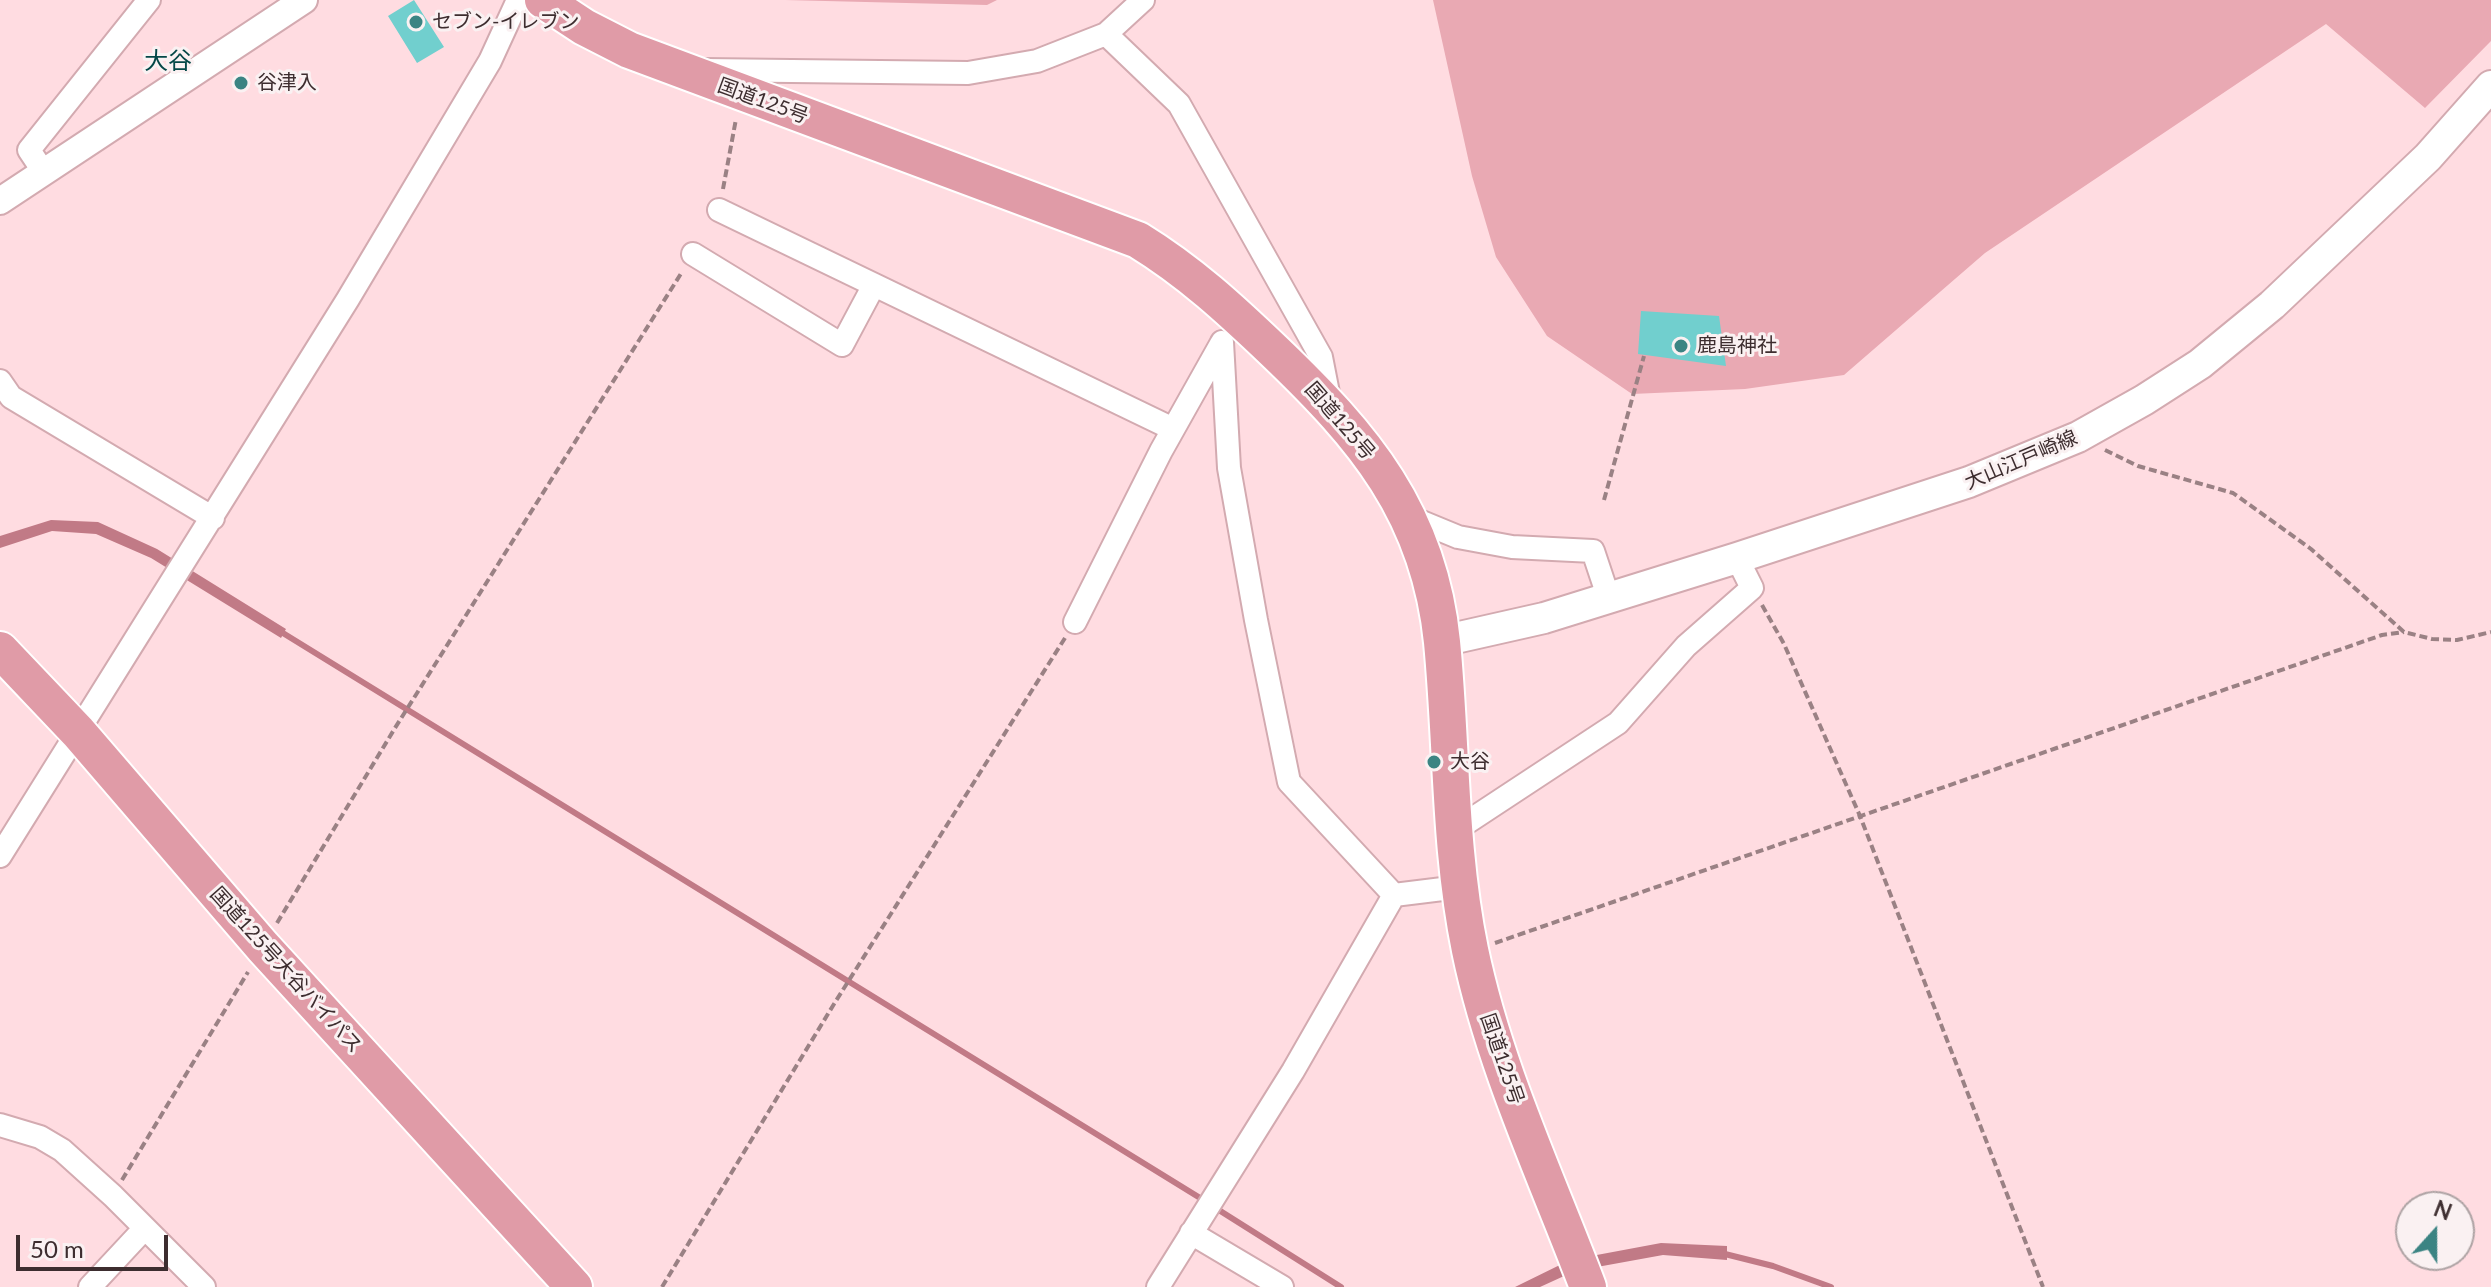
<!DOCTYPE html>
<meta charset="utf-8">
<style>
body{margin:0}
#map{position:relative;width:2491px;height:1287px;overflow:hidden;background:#ffdce1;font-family:Lato,sans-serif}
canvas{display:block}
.north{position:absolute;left:2395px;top:1191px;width:80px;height:80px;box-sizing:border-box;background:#faf1f2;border:2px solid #aea3a4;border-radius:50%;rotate:21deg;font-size:22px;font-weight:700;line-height:32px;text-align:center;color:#3d2d2f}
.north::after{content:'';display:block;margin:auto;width:28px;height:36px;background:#3b8483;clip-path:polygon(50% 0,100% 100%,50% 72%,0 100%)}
.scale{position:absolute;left:16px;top:1235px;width:152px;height:36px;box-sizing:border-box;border:4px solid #3d2d2f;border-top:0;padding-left:10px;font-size:24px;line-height:28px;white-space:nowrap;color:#3d2d2f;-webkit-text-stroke:6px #faf1f2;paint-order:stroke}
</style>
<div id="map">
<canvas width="2491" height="1287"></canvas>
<div class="north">N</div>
<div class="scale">50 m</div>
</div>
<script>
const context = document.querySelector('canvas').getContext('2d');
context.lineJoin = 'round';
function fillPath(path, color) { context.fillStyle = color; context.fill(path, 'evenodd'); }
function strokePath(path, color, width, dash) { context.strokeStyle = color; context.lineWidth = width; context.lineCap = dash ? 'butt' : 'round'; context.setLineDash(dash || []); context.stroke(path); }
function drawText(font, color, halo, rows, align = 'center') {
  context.font = font + ' Lato,"Noto Sans JP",sans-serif'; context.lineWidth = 6; context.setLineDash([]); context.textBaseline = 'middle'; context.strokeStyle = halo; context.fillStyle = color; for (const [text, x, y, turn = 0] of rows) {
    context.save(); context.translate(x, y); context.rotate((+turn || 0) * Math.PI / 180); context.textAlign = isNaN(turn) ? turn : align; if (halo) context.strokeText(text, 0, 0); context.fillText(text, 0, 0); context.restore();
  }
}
const green = new Path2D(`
 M785,0H997L987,5Z
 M1433,0H2491V41L2425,108L2326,24L1985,253L1844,375L1745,389L1632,394L1547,336L1496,257L1472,176Z`);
const water = new Path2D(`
 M51,520L98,522L157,549L286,629L281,638L151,558L96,534L52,531L0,548V536Z
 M1661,1243L1727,1246V1260L1663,1255L1575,1271L1540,1287H1515L1570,1260Z`);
const stream = new Path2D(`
 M278,630L1205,1201
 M1214,1207L1341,1287
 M1721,1253L1773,1266L1831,1287`);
const building = new Path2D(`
 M414,0L444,47L417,63L388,16Z
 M1641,311L1719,316L1726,366L1638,354Z`);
const path = new Path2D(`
 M723,189L736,119
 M2105,450L2138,466L2233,493L2311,549L2404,632L2432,639L2457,640L2491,632
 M1604,500L1644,356
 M1762,605L1784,644L1860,816L2043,1287
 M277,923L395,728L682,272
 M1495,943L2382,635L2404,632
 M122,1180L248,972
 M662,1287L834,1004L1065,638`);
const minor = new Path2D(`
 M1106,34L1179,104L1321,357L1330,403
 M703,70L968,73L1037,61L1106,34L1143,0
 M43,171L29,150L149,0
 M719,210L1173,429
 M693,254L842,345L874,285
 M1222,342L1229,468L1256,620L1289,782L1394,895
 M0,381L11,397L213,518
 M1407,516L1458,537L1512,547L1593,551L1609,599
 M1075,622L1161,451L1221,344
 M1454,831L1618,723L1686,646L1752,588L1737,558
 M0,856L348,299L490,61L518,0
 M0,1125L40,1137L62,1150L113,1196L204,1287
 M1191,1233L1282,1287
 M90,1287L145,1228
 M1158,1287L1293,1071L1394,895L1459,887`);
const tertiary = new Path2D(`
 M0,201L304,0`);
const secondary = new Path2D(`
 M1442,641L1544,618L1737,558L1969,482L2078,437L2144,400L2200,364L2272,305L2428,157L2491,86`);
const trunk = new Path2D(`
 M543,0L584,27L629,50L1138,240C1190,272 1230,309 1274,351C1364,437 1429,513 1442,642C1452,745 1449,848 1470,950C1494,1066 1546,1176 1588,1287
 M0,650L78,732L263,947L574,1287`);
const markers = [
 [416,22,8,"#3b8483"],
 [241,83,8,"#3b8483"],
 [1681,346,8,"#3b8483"],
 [1434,762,8,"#3b8483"]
];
const poiNames = [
 ["セブン-イレブン",432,22],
 ["谷津入",257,83],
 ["鹿島神社",1697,346],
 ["大谷",1450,762]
];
const streetNames = [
 ["国道125号",763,101,20],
 ["国道125号",1340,421,49],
 ["大山江戸崎線",2021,460,-23],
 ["国道125号大谷バイパス",286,970,48],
 ["国道125号",1502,1059,71]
];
const quarterNames = [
 ["大谷",168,61]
];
fillPath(green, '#e9a9b3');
fillPath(water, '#c17a86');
strokePath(stream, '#c17a86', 6);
fillPath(building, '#71cfce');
strokePath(minor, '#d3aab0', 26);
strokePath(tertiary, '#d3aab0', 30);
strokePath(secondary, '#d3aab0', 34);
strokePath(trunk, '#fff', 40);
strokePath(path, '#9a8184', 4, [8, 4]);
strokePath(minor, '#fff', 22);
strokePath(tertiary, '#fff', 26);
strokePath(secondary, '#fff', 30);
strokePath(trunk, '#e09ba7', 36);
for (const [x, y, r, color] of markers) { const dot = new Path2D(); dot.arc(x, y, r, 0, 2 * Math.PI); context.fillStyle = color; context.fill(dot); strokePath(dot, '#faf1f2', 3); }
drawText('20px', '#3d2d2f', '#faf1f2', poiNames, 'left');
drawText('20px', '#3d2d2f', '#faf1f2', streetNames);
drawText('24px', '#044747', '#faf1f2', quarterNames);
</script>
